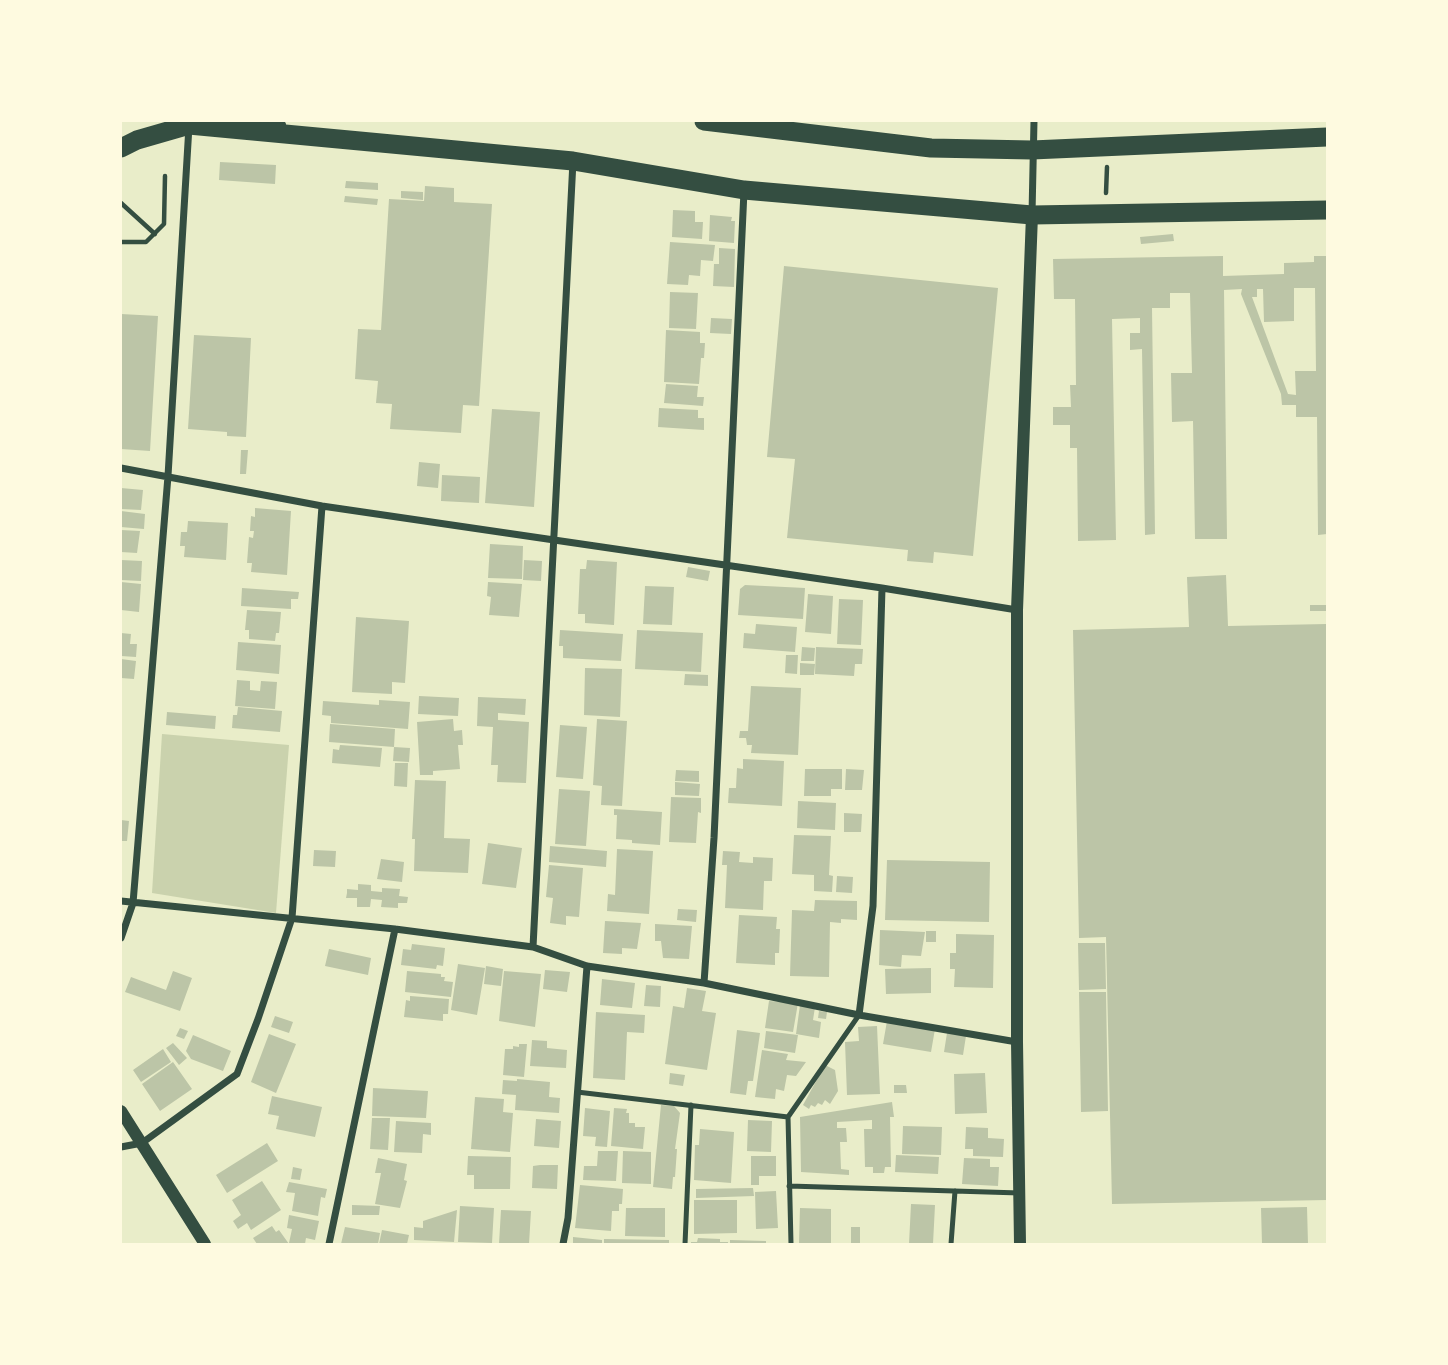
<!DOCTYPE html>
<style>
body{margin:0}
#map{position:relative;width:1448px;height:1365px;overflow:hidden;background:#e9edc9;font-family:"Asap Condensed",sans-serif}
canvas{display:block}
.frame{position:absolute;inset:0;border:122px solid #fefae0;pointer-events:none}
</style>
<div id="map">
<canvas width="1448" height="1365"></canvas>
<div class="frame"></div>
</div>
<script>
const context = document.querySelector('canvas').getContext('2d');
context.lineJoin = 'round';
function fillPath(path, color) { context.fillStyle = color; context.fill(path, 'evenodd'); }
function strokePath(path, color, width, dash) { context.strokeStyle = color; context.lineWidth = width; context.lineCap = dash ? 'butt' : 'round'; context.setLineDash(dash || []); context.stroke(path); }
const green = new Path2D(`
 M162,734L289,745L276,913L152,893Z`);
const building = new Path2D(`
 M220,162L276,165L275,184L219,180Z
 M346,181L378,183V190L345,188Z
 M425,186L454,188V202L492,204L479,406L463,405L461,433L390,429L392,404L376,403L378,381L355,379L358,329L381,330L389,199L424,201Z
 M401,191L423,192V200L401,198Z
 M345,196L378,199L377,205L344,202Z
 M673,210L695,211V222H703L702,239L672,237Z
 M710,215L732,217L731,221H735L734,243L709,241Z
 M1173,234L1174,241L1141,244L1140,237Z
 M670,242L715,245L713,261L701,260L700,276L689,275L688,285L667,284Z
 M719,248L735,249L734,287L713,286L714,264H719Z
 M1223,256V276L1284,274V263L1314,262V256H1327V534L1318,535L1317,417H1296V405H1282L1281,394L1241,294L1242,289L1224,290L1227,539H1195L1193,421L1172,422L1171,373H1192L1190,293H1170V308H1152L1155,534L1145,535L1142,349L1130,350V333H1140V318L1112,319L1116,540L1078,541L1077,448H1070V425H1053V407H1071L1070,385H1076L1075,299H1054L1053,259ZM1294,288H1315L1316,371H1295L1296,395L1288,394L1252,297H1257V289H1263L1264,322L1294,321Z
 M784,266L998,288L973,556L934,552L933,563L907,561L908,550L787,538L795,459L767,457Z
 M670,292L698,293L696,329L669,328Z
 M121,314L158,316L150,451L121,449Z
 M711,318L732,319L731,334L710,333Z
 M666,330L700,332V343H705L704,358H701L699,384L664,382Z
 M194,335L251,338L246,437L227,436V432L188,429Z
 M666,384L698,386L697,397H704L703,406L664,403Z
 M659,408L698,410V418H704V430L658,427Z
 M492,409L540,412L534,507L485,503Z
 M241,450H248L246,474H240Z
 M419,462L440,464L438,488L417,486Z
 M442,475L480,477L479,503L441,501Z
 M121,488L143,490L141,510L121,509Z
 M255,508L291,511L287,575L251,572L252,563H247L249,537L253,538L254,531H250L251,516L255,517Z
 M121,511L145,514L144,529L121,527Z
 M188,521L228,523L226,560L184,557L185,546H180L181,532H187Z
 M121,530L140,531L137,553L121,552Z
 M490,544L523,546L522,579L488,578Z
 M121,560L142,561L141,581L121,580Z
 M524,560L542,561L541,581L523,580Z
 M587,560L617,562L614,625L585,623V614H578L580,569H586Z
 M688,567L710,571L708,581L686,577Z
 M1226,575L1228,626L1327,624V1200L1112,1204L1106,937L1079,938L1073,630L1189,627L1187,577Z
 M121,582L141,584L139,612L121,610Z
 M488,582L522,584L519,617L489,615L491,597L487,596Z
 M745,585L805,588L803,619L738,615L740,589Z
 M645,586L674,587L672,625L643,624Z
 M242,588L299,592L298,599H291V609L241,606Z
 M808,594L833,596L831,634L805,632Z
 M839,599L863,600L861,645L837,644Z
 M1310,605H1327V611H1310Z
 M247,610L281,612L279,633H276L275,641L249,639V630H245Z
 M356,617L409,621L405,683L392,682V694L352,692Z
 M756,624L797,627L795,652L743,648L744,633L755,634Z
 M560,630L623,634L621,661L563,658V646H559Z
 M637,630L703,633L701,672L635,669Z
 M121,633L131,634L130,644H137L136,657L121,656Z
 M238,642L281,645L279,674L236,670Z
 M802,647L815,648L814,661H801Z
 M816,647L863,649L862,664H855L854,676L815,674Z
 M786,655H798L797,674L785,673Z
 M121,659L136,661L134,679L121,678Z
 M800,663L815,664L814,675H800Z
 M585,668L622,669L620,717L584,715Z
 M685,674L708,675V686L684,685Z
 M237,680L250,681V690L260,691L261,681L277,682L275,709L235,706Z
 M751,686L801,688L798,755L751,753L752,745H747L746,738H739L740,731H748Z
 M419,696L459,698L458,716L418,714Z
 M478,697L526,699L525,715L498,713V720L529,722L526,783L497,782L498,765H491L493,727L477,726Z
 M379,700L410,702L408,729L331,723V716L322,715L323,701L379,705Z
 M238,707L282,711L280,732L232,728L233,715H237Z
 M167,712L216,716L215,729L166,725Z
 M453,719L454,731L462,730L463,745H458L460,769L433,771V775H420L417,722Z
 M597,719L627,721L622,806L601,805L602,786L593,785Z
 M330,724L395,729L394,747L329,742Z
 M560,725L587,727L583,779L556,777Z
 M340,745L382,748L380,767L332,763L333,749L339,750Z
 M394,747L410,748L409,762L393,761Z
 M743,759L784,761L782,806L728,803L729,788H736L737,768L743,769Z
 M395,763H408L407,787L394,786Z
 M805,769H842V789H831V796H804Z
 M846,769L864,770L862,790H845Z
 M676,770L699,771V782L675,781Z
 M415,780L446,781L444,838L470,839L468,873L414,871L415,839H412Z
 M675,782L700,784L699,796L675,795Z
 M559,789L590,791L586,846L555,844Z
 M671,797L701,798V813L698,812L696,843L669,842Z
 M798,801L836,803L835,830L797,828Z
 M614,809L662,812L660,845L632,843V840L616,839L617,815H614Z
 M844,813L862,814L861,832H844Z
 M121,820L129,821L127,841H121Z
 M794,835L831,836L829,875L833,876L832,892L814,891V875L792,874Z
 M488,843L522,848L516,888L482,884Z
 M550,846L607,851L606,867L549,862Z
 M617,849L653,851L649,914L607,911L608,894L615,895Z
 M314,850L336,851L335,867L313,866Z
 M723,851L740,852L739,862L753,863V857L773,858L772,881H764L763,910L725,908L727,865H722Z
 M381,859L404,862L402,882L377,879Z
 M887,860L990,862L989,922L885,920Z
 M549,865L583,868L579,917L566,916V925L550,923L553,898L546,897Z
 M837,876L853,877L852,893L836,892Z
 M358,884L371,885V891L382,892V888L400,889L399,896L408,897L407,903H398V908L381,907L382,900L371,899L370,907H357V898H346L347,893V889L358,890Z
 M815,900L857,901V920L841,919V923L830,922L829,977L790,976L792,910L814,911Z
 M678,909L697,910L696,922L677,920Z
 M739,915L777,917L776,929H780L779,953H775V965L736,963Z
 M605,921L641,923L637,949L622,948V954L603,953Z
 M655,924L692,926L689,959L663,958L661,941H655Z
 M880,930L925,932L921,956L902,955L901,967L879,965Z
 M926,931H936V942H926Z
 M956,934L994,935L993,988L954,987L955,969H950V953H956Z
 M1078,943H1105L1106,989L1079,990Z
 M412,944L445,948L443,966L437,965L436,969L401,965L403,949L411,950Z
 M329,949L371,958L368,975L325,966Z
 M458,964L485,968L477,1015L451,1010Z
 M486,966L503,969L501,986L484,984Z
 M931,968V993L886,994L885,969Z
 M545,970L570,972L567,992L543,989Z
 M173,971L192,978L180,1011L125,992L131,977L166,990Z
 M407,971L441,974V977H445L444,981L453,982L451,997L405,992Z
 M504,971L541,974L535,1027L499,1021Z
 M602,979L635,983L632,1008L600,1005Z
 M646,985L661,986L660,1007L644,1006Z
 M687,988L706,991L702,1011L716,1013L707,1070L665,1064L673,1006L684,1008Z
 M1079,992H1106L1108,1111L1081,1112Z
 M410,996L449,999L448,1014H443V1021L404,1017L406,1000L410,1001Z
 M769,1001L798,1003L793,1032L765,1028Z
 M800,1005L815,1007L813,1020L821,1022L819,1038L796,1034Z
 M819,1011L827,1012L826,1019L818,1018Z
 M596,1012L645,1015L644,1033L627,1032L625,1080L593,1078Z
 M275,1016L293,1022L289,1033L271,1027Z
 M887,1021L935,1029L931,1052L883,1044Z
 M877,1026L880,1094L847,1095L845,1042L859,1041L858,1027Z
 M180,1028L188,1031L184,1039L176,1036Z
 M737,1030L760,1033L753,1081H748L746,1095L730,1093Z
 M766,1031L798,1035L795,1053L764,1048Z
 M947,1033L966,1036L963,1055L944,1052Z
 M269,1034L296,1044L276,1093L251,1082Z
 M193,1035L231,1051L223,1071L191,1059L186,1051Z
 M532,1040L547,1041V1048L567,1050L566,1068L530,1066Z
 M173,1043L187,1058L179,1065L166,1048Z
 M519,1044H527L524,1077L503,1075L505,1049H513V1046L519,1047Z
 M163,1049L171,1062L141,1082L133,1070Z
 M762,1050L788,1054L786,1060L806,1062L796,1076L787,1075L784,1091L776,1089L775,1099L755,1097Z
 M173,1062L192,1089L160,1111L142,1084Z
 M825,1065L835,1070L838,1091L830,1104L825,1100L822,1105L818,1103L815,1107L811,1105L809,1109L803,1105Z
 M670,1073L685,1075L683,1086L669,1084Z
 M985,1073L987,1113L955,1114L954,1074Z
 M517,1079L550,1082L549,1097L560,1098L559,1113L515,1110L516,1095L502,1094L503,1080L517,1081Z
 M894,1085H906L907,1093H894Z
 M373,1088L428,1091L426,1118L372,1116Z
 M272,1096L322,1107L315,1137L276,1129L279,1116L268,1114Z
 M475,1097L504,1099L503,1112L513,1113L510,1152L471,1149Z
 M892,1102L894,1117H890L891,1167H885L884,1173H873V1167H865L864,1129H872V1120L837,1122V1128H846L847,1142H840L841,1169L849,1170V1175L801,1172L800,1117Z
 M661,1105L674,1106L680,1113L675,1149H677L675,1177H673L672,1189L653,1187Z
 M585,1108L610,1111L607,1147L595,1146L596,1137L583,1136Z
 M614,1108L627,1109L626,1113H629V1123H635V1127H645L643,1149L611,1146Z
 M372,1118H390L388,1150L370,1149Z
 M536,1119L561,1121L559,1148L534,1146Z
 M748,1120L772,1121L771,1152L747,1151Z
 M396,1121L431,1123V1135L423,1134L422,1153L394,1152Z
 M903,1126L942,1127L941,1155L902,1154Z
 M966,1127L988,1128V1138L1004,1139L1003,1157L973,1156V1149H965Z
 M700,1129L734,1132L731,1183L694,1180L695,1145H699Z
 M267,1143L278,1161L227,1193L216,1175Z
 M598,1151H618L616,1181L583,1180L584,1166H597Z
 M623,1151L651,1152V1184L622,1183Z
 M896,1155L939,1157L938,1174L895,1172Z
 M468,1156L511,1157L510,1189H474V1175H467Z
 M751,1156H776V1176H759V1185H751Z
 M378,1158L407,1164L404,1180L407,1181L400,1208L375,1204L381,1173H375Z
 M964,1158L990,1159V1167H999L998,1186L962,1184Z
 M540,1165H558L557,1189L532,1188L533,1166Z
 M293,1167L302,1169L300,1180L291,1179Z
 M262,1181L281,1210L251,1230L247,1223L238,1229L233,1221L241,1215L232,1200Z
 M289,1182L327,1189L325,1198L321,1197L318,1216L292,1211L295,1193L286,1192Z
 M580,1185L623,1189L622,1204H619V1211H612L611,1231L575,1228Z
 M753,1188L754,1196L696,1198V1189Z
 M776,1191L778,1228L756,1229L755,1192Z
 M694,1200H737V1233L694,1234Z
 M911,1204L935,1205L933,1244H909Z
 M352,1205L380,1206L379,1215H352Z
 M460,1206L494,1208L492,1243L458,1242Z
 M1307,1207L1308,1244H1262L1261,1208Z
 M626,1208H665V1237L625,1236Z
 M800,1208L831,1209V1244H799Z
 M457,1210L454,1242L414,1240V1227L423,1228V1221Z
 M501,1210L531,1211L529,1244H499Z
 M289,1215L319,1221L315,1240L306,1238L305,1244L289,1243L292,1229L287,1228Z
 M272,1226L276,1232L279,1230L289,1244H257L253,1238Z
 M345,1227L380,1233L378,1244H341Z
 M851,1227H860V1244H851Z
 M382,1230L409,1235L407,1244H379Z
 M573,1237L602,1240V1244H573Z
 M698,1238L720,1239V1242H728V1244H691V1242H697Z
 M604,1239L669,1240V1244H604Z
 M730,1240L766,1241V1244H730Z`);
const path = new Path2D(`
 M1106,193L1107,167
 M121,203L155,234
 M121,242H146L164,224L165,176`);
const service = new Path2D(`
 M577,1092L788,1117
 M789,1186L1020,1193
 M685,1244L691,1105
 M791,1244L788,1117L859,1015
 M951,1244L955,1191`);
const minor = new Path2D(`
 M1032,214L1034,121
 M121,468L322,506L882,588L1017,610
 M121,901L395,929L533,947L587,966L704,983L859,1015L1017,1042
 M121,938L133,903L168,476L189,126
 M533,947L573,161
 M704,983L714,838L744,191
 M859,1015L873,906L882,588
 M121,1147L142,1143L237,1074L258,1019L292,918L322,506
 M329,1244L395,929
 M563,1244L568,1218L587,966`);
const tertiary = new Path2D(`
 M256,121L280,125
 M121,1111L205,1244
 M1020,1244L1017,1042V610L1032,215`);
const trunk = new Path2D(`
 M704,121L931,148L1032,150L1327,137
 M121,148L137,140L189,125L573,161L744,190L1032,215L1327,210`);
fillPath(green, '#cad2ad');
fillPath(building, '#bcc5a7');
strokePath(path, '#344e41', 4.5);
strokePath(service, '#344e41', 5);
strokePath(minor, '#344e41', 7);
strokePath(tertiary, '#344e41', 12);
strokePath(trunk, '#344e41', 19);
</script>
